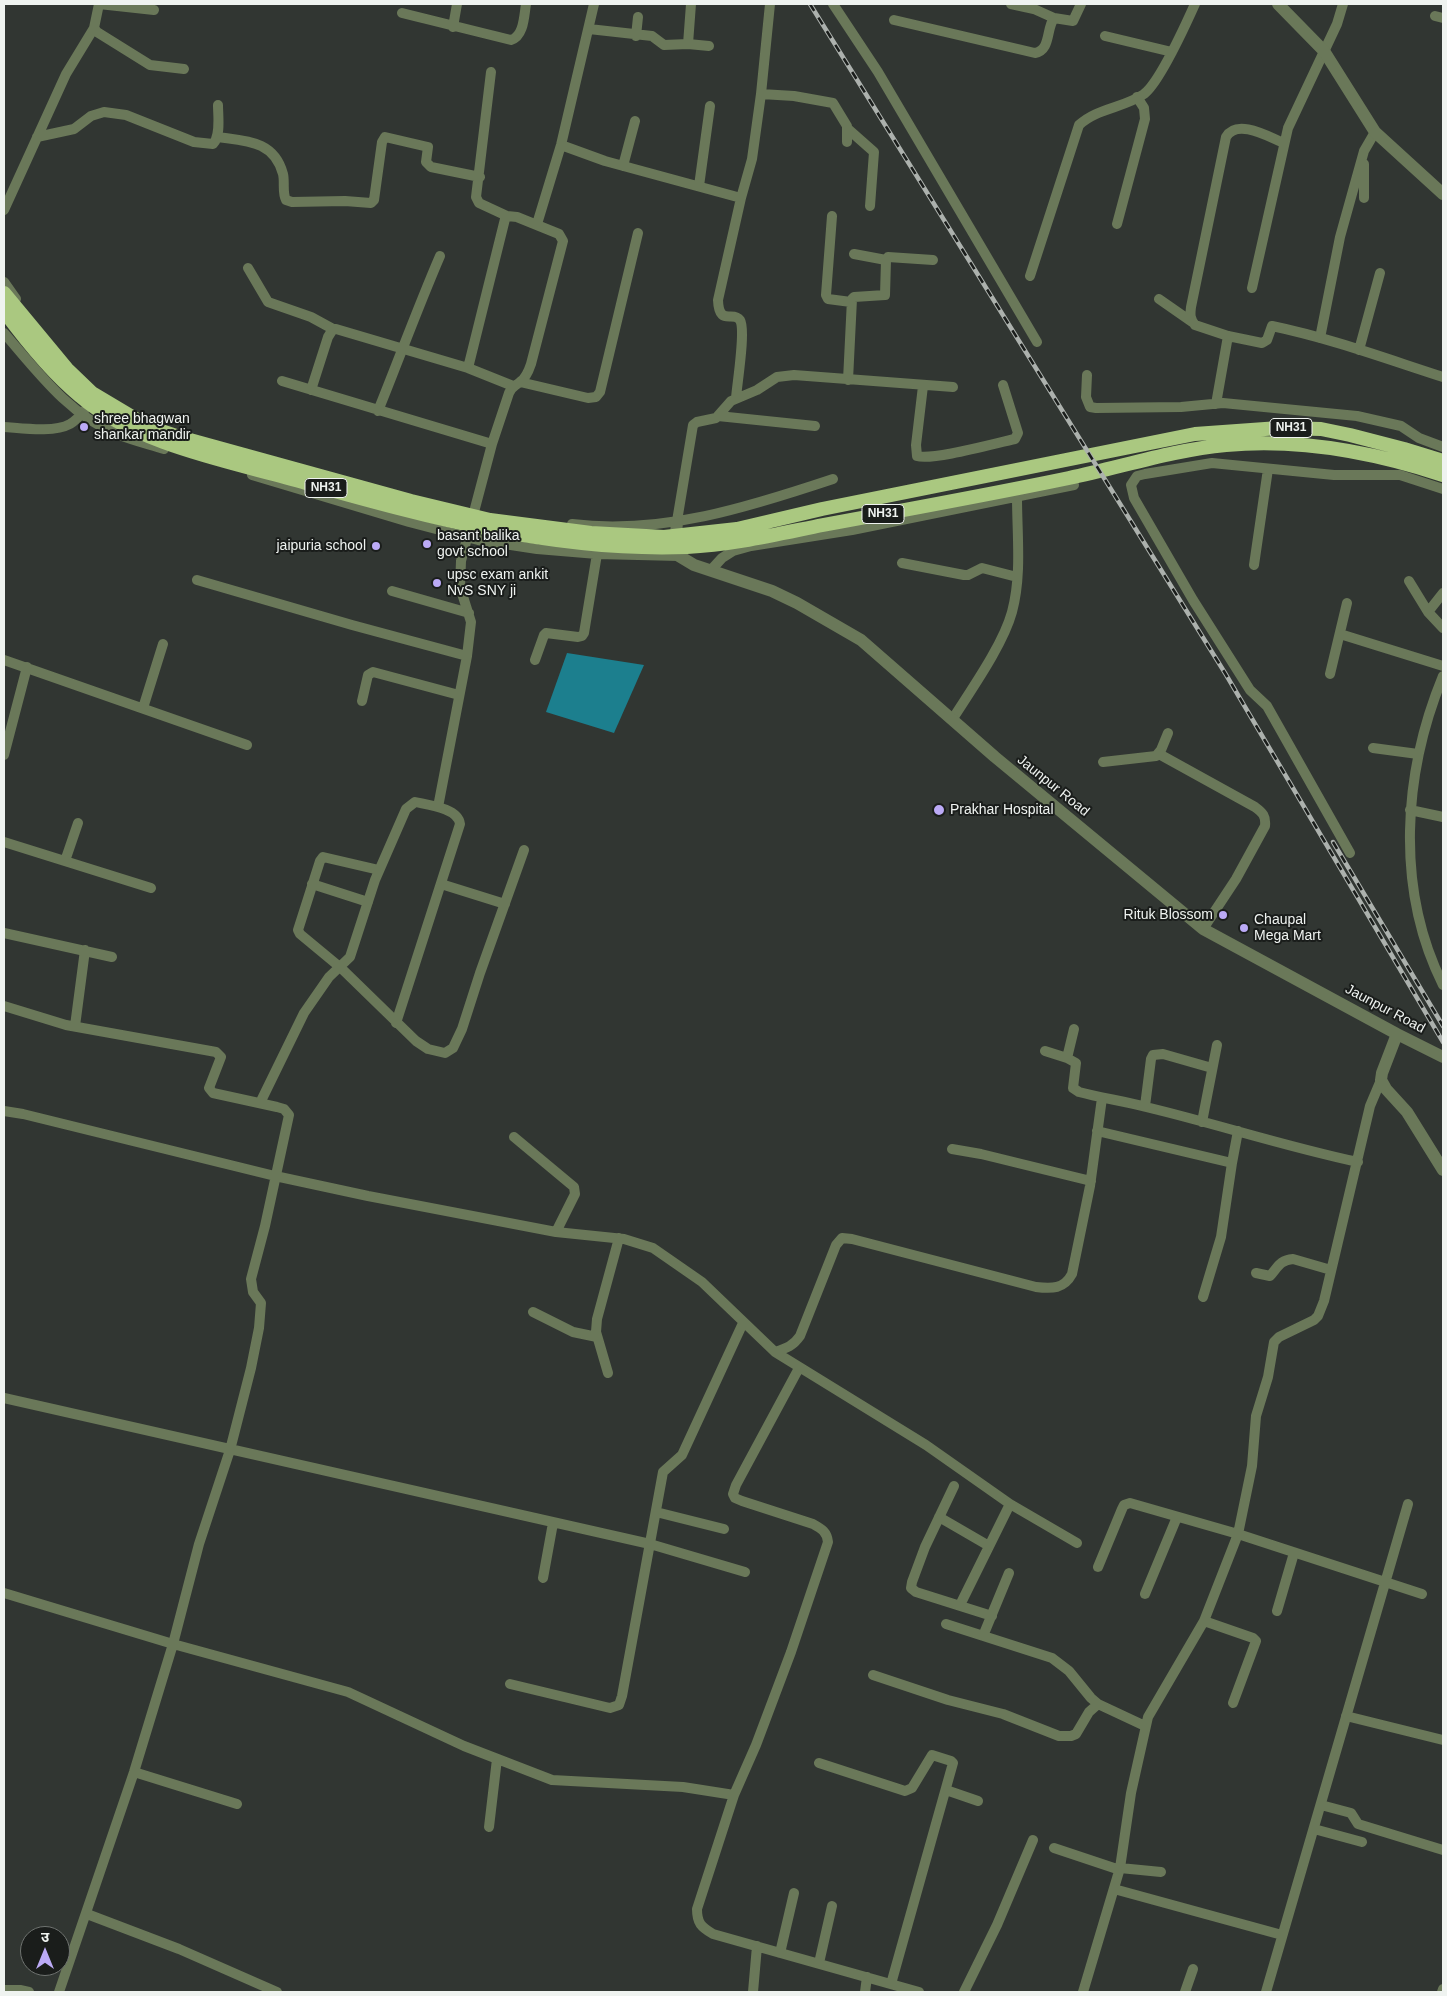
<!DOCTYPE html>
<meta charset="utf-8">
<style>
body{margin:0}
#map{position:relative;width:1447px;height:1996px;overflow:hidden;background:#313632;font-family:Helvetica,"Noto Sans Devanagari",sans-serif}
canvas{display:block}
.frame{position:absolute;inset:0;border:5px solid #eff3f0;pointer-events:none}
.north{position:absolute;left:20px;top:1926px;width:50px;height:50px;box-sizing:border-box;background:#1a1d1b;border:1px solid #6f7370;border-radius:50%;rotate:0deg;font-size:14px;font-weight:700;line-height:20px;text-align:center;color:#eff3f0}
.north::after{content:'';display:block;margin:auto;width:18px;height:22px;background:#bbaaf6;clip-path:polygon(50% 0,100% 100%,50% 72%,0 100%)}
</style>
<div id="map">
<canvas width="1447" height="1996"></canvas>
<div class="frame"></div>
<div class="north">उ</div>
</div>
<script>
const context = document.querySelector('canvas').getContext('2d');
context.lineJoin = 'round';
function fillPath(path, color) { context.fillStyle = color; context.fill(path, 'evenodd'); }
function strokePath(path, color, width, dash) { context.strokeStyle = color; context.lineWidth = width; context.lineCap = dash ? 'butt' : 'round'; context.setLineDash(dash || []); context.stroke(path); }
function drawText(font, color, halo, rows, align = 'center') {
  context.font = font + ' Helvetica,sans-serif'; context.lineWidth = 4; context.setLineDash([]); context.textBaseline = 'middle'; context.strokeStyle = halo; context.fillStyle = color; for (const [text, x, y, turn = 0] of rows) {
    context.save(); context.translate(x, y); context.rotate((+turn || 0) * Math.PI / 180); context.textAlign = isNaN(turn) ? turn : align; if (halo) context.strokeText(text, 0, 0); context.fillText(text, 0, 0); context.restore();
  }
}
const water = new Path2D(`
 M567,653L644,665L614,733L546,712Z`);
const minor = new Path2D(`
 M99,4L154,10
 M833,4L878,72L1037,342
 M1011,4L1034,9L1054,18
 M402,13L511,40C524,36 524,16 526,4
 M1435,16L1443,18
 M894,20L1035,53C1051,50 1046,29 1054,18L1073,21L1081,4
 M453,27L457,4
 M94,28L97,32L150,65L184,69
 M589,29L652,36L664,45L688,44L709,46
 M636,36L638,17
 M1105,36L1172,52
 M688,44L691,4
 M491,72L476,197L479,203L507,216
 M761,94L794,96L833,103L847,126V142
 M848,129L874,152L870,206
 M37,137L74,129L91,116L104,112L126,115L194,142L213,144C221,136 218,116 218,105
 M217,137C245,141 274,140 283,174C285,182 282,193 286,200L292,202L345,201L371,203L374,200L382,142L385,137L428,147L426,162L431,167L480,177
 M1284,143C1269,137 1237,118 1226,137L1191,307C1190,315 1190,319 1195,325L1228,336L1262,343L1267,340L1272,326C1330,338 1387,359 1443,377
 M561,145L605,161L741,198
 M1364,164V198
 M623,166L635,121
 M699,186L710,106
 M4,210L66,74L94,28L99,4
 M832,216L826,295L828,299L851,302
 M537,224L561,145L594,4
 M1117,224L1145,119L1144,108L1137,97
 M854,254L886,260
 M248,268L268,302L311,317L333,329
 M1030,276L1079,125C1097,108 1124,108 1144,94C1160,82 1186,24 1195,4
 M4,282L16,299
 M1252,288L1288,128L1337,24L1343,4
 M1159,299L1192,322
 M4,333C37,371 69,415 117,434C132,440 148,444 164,449
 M1320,338L1340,237L1364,151L1375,132
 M1359,350L1380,273
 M1087,375L1086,397L1090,407L1096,408L1181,407L1223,403L1357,416L1401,426L1419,438L1443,447
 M848,380L852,299L854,297L885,295L886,260L888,257L933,260
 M282,381L492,444
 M520,382L588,398L596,397L600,392L638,233
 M923,386L916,445L917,456C932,461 996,443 1015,439L1018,433L1003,385
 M311,390L328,337L333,329H336L468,368L513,386
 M736,398C737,384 746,330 740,320C733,310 719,327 718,300L741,198L752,159L761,94L770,4
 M1216,404L1228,336
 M378,411C399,359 418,307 440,256
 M718,416L815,426
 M4,427C21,428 54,433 70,424C75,421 80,416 84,411
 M252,475L409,522L478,540L537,549L597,554L679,556
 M677,521L693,425L697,422L716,418L731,401L757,390L777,377L794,375L953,387
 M572,524C662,535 749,507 833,479
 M902,563L964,575H968L982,568L1017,577
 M1254,565L1268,469
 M711,570L722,558L733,551L751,546L852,530L1074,485
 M197,580L352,625L467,656
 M1409,581L1428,612L1443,628
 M392,591L469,613
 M1428,612L1443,593
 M1340,634L1443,666
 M4,660L247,745
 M535,660L544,635L546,633L578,637L582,636L584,633L597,554
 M1330,674L1347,603
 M1443,676C1403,773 1395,889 1443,985
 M362,701L368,675L373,672L459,695
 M143,708L163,644
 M952,720C971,690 1003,645 1012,612C1022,575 1017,535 1017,497
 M1373,748L1418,754
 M1159,754L1255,807C1263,813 1266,816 1265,826L1236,879L1203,929
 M4,755L27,667
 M1103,762L1156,756L1161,750L1168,733
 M438,807L467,656L471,622L460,587L461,561L492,444L509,393C513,385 514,387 520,382C526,378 529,370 531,364L563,241L559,234L517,217L507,216L505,219L468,368
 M1410,810L1443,817
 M4,842L151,888
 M1350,853L1267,706L1250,690L1193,600L1134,498L1131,485L1137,476L1145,474L1212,463L1334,475H1400L1443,489
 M65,861L78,823
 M379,870L323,857L320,861L298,930L300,934L341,968L416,1041L428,1049L445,1053L453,1048L462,1029L480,973L524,850
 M312,884L368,902
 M441,884L505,904
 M4,933L112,957
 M4,1006L66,1025L216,1052L221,1057L209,1088L213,1093L277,1107L284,1109L289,1115L265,1226L251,1279L253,1292L261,1303L259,1328L251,1368L230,1450L199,1544L173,1644L134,1772L59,1992
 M75,1026L85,950
 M1045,1051L1067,1058L1076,1063L1073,1088L1079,1092C1101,1098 1124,1101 1146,1107C1217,1124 1287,1147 1358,1162
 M1067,1058L1074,1029
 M260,1103L304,1013L329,977L350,957L375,880L406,809L415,802C428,805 458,808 460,824L396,1023
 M1145,1106L1151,1059L1153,1055L1163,1054L1212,1068
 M4,1111L23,1114L275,1176L368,1196L556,1232L624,1239L653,1248L702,1282L775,1352L926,1445L1010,1504L1077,1543
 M1202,1122L1217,1045
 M1097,1131L1232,1163
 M514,1137L574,1187L575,1194L556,1232
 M952,1149L981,1154L1091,1181
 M1256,1273L1270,1276C1278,1267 1280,1260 1293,1259L1331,1270
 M1203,1297L1221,1237L1232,1163L1238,1131
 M533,1312L573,1332L597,1337
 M775,1352C787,1348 793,1346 800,1336L836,1245L842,1238L852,1239L1036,1287C1052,1289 1064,1289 1072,1274L1090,1186L1102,1098
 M799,1368L736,1485L733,1494L735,1498L742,1501L813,1524C822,1529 827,1532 828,1542L791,1652L756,1745L734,1795L697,1909C697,1923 701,1927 713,1934L919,1992
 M608,1373L596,1332L597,1319L619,1238
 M4,1398L650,1544L745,1572
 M954,1486L925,1547L912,1582L911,1588L916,1592L992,1616
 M656,1512L724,1529
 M939,1517L989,1546
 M1098,1567L1122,1509L1124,1505L1130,1503L1238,1534L1422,1594
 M543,1578L553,1523
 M4,1593L173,1644L348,1692L464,1746L552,1780L683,1787L734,1795
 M1145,1594L1177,1517
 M960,1605L1010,1504
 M1277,1611L1294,1553
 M1204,1621L1253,1638L1256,1641L1233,1703
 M946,1624L1052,1658L1069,1671L1091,1698L1098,1704L1145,1726
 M983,1636L1009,1573
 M873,1675L948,1700L1003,1714L1059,1736H1071L1076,1734L1089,1712L1098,1704
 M510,1684L610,1708L619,1705L622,1696L663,1472L682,1455L743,1323
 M1346,1716L1443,1740
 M819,1763L905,1791L912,1788L932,1755L951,1761L953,1763L891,1984
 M134,1772L237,1804
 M946,1790L978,1801
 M1321,1805L1351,1813L1358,1824L1443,1850
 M489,1827L497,1759
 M1314,1829L1362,1842
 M1054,1848L1120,1870
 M1120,1868L1161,1872
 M1114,1889L1282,1935
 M87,1914L179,1949L277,1992
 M780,1953L794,1893
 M819,1963L832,1906
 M4,1990H20L29,1992
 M753,1992L757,1946
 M865,1992L867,1977
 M964,1992L997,1925L1033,1840
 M1083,1992L1120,1868L1131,1793L1148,1717L1204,1621L1238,1534L1252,1466L1256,1416L1268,1377L1274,1342L1279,1337L1314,1320L1318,1316L1324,1301L1370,1106L1381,1080
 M1185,1992L1193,1969
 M1266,1992L1408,1504
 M1442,1992L1443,1989`);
const tertiary = new Path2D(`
 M1278,4L1324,51L1375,132L1443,194
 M677,521L675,550L679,556L694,565L772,591L797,603L861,640L995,757L1203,929L1397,1034L1443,1057
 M1397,1034L1382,1073L1381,1080L1386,1089L1407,1112L1443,1170`);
const trunk = new Path2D(`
 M4,293L67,369L92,393L149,427L179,437L411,501L490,520L591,533L664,537L737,529L822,509L1195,434L1279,428L1321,429L1350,435L1404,449L1443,461
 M4,311C24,338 54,375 80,396C138,446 234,462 306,483C431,518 556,552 687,547C732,545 778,534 823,525C905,510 987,495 1069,478C1122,467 1173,450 1226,445C1300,438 1373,452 1443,475`);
const rail = new Path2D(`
 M810,4L1225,673L1443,1042
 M1333,842L1443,1026`);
const markers = [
 [84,427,5,"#bbaaf6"],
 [427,544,5,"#bbaaf6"],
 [376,546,5,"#bbaaf6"],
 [437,583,5,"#bbaaf6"],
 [939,810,6,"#bbaaf6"],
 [1223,915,5,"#bbaaf6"],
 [1244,928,5,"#bbaaf6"]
];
const shields = [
 [1291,428,42],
 [326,488,42],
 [883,514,42]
];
const shieldNames = [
 ["NH31",1291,428],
 ["NH31",326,488],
 ["NH31",883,514]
];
const poiNames = [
 ["shree bhagwan",94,419],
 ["shankar mandir",94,435],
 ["basant balika",437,536],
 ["govt school",437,552],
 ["jaipuria school",366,546,"right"],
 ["upsc exam ankit",447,575],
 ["NvS SNY ji",447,591],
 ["Prakhar Hospital",950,810],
 ["Rituk Blossom",1213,915,"right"],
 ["Chaupal",1254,920],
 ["Mega Mart",1254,936]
];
const streetNames = [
 ["Jaunpur Road",1053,786,39],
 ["Jaunpur Road",1385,1009,28]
];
fillPath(water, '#1c7f8e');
strokePath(minor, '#6a7859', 10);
strokePath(tertiary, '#6a7859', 12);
strokePath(trunk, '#aac880', 14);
strokePath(rail, '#acb1ad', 4.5);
strokePath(rail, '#1a1d1b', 2.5, [8]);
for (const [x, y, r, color] of markers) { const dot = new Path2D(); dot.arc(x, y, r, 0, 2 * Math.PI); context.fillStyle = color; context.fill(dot); strokePath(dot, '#1a1d1b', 2); }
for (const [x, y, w] of shields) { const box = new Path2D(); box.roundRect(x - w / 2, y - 9.5, w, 19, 4); context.fillStyle = '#1a1d1b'; context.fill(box); strokePath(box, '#eff3f0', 1); }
drawText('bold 12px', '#eff3f0', null, shieldNames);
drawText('14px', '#eff3f0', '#1a1d1b', poiNames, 'left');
drawText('14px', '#eff3f0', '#1a1d1b', streetNames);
</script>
